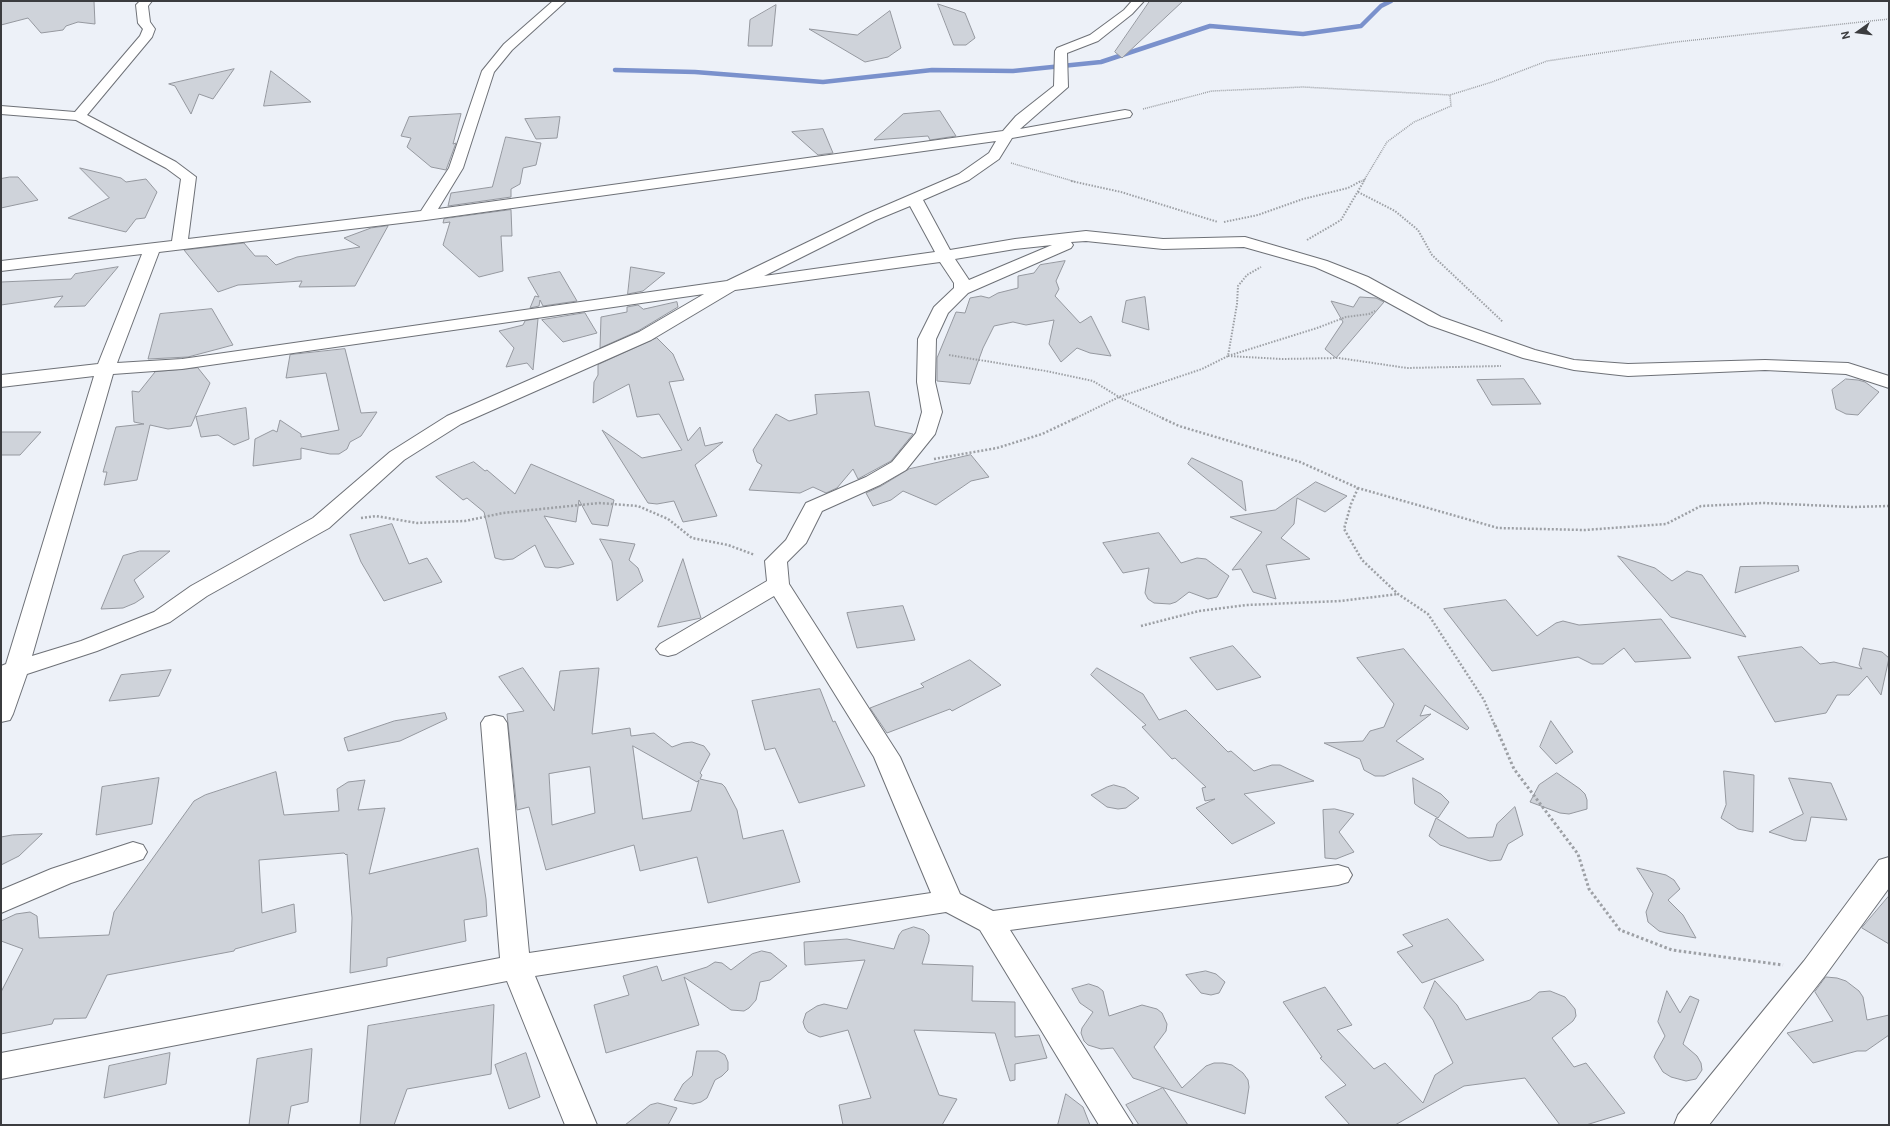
<!DOCTYPE html>
<style>
body{margin:0}
#map{position:relative;width:1890px;height:1126px;overflow:hidden;background:#edf1f8;font-family:Roboto,sans-serif}
canvas{display:block}
.frame{position:absolute;inset:0;border:2px solid #3b3c3f;pointer-events:none}
.north{position:absolute;left:1838px;top:12px;width:40px;height:40px;-webkit-text-stroke:3px #edf1f8;paint-order:stroke;rotate:256deg;font-size:11px;font-weight:700;line-height:16px;text-align:center;color:#3b3c3f}
.north::after{content:'';display:block;margin:auto;width:14px;height:18px;background:#3b3c3f;clip-path:polygon(50% 0,100% 100%,50% 72%,0 100%)}
</style>
<div id="map">
<canvas width="1890" height="1126"></canvas>
<div class="frame"></div>
<div class="north">N</div>
</div>
<script>
const context = document.querySelector('canvas').getContext('2d');
context.lineJoin = 'round';
function strokePath(path, color, width, dash) { context.strokeStyle = color; context.lineWidth = width; context.lineCap = dash ? 'butt' : 'round'; context.setLineDash(dash || []); context.stroke(path); }
function fillPath(path, color) { context.fillStyle = color; context.fill(path, 'evenodd'); }
const stream = new Path2D(`
 M615,70L695,72L823,82L932,70L1013,71L1101,62L1210,26L1303,34L1361,26L1381,6L1391,1`);
const building = new Path2D(`
 M1,1H94L95,24L78,22L66,26L63,30L41,33L28,18L1,25Z
 M1150,1H1183L1122,58L1115,52Z
 M938,4L965,13L975,38L966,45H954Z
 M776,5L772,46H748L750,20Z
 M890,11L901,48L888,57L865,62L809,29L857,35Z
 M234,69L213,99L199,94L191,114L175,86L169,84Z
 M271,71L311,102L264,106Z
 M940,111L956,136L930,140L928,136L874,140L903,114Z
 M461,114L453,144L456,143L446,170L431,167L407,147L411,138L401,136L409,117Z
 M560,117L557,138L536,139L525,119Z
 M823,129L833,153L818,155L792,132Z
 M506,137L541,143L536,165L523,168L520,184L511,189V197L448,206L451,193L492,187Z
 M80,168L121,178L126,182L146,179L157,192L145,218L136,219L126,232L68,218L109,198Z
 M10,177H18L38,200L1,208V179Z
 M511,210L512,236H501L503,271L479,277L443,245L450,222L443,223L444,219Z
 M388,226L355,286L299,287L302,281L238,285L218,292L184,250L244,243L255,256H267L276,265L297,257L360,247L344,238L371,228Z
 M1065,261L1056,281L1059,289L1055,296L1080,323L1091,316L1111,356L1090,353L1077,348L1061,362L1049,344L1054,320L1026,325L1013,322L994,326L983,348L970,384L937,381V358L956,312L965,313L970,298L981,296L989,298L998,293L1018,288V276L1034,273L1040,265Z
 M118,267L85,306L54,307L63,296L1,305V282L71,279L75,274Z
 M631,267L665,273L643,291L628,294Z
 M560,272L577,301L543,306L540,300L539,306L530,308L535,296L539,297L528,278Z
 M1145,297L1149,330L1122,322L1126,301Z
 M1360,297L1376,298L1384,302L1336,358L1325,349L1343,322L1331,301L1353,307Z
 M677,302L678,307L638,331L600,348L601,317L627,312V307L638,305L643,309Z
 M212,309L233,345L188,357L148,359L160,314Z
 M585,313L597,333L563,342L542,320Z
 M538,319L533,370L527,363L506,367L514,348L499,331L523,325L525,321Z
 M657,338L673,354L684,380L669,382L688,441L700,427L705,446L723,442L695,465L717,516L683,522L674,501L657,504L648,503L602,430L642,458L682,450L659,414L637,417L629,384L593,403L594,382L598,375V365Z
 M345,349L361,413L377,412L361,436L350,442L347,449L339,454H330L301,448V459L253,466L255,439L273,430L277,432L280,420L301,434V437L339,430L326,373L286,378L290,355Z
 M198,368L210,383L191,426L168,429L150,425L137,480L104,485L107,472H103L116,427L144,424L134,422L132,391L139,392L155,372Z
 M1524,379L1541,404L1492,405L1477,380Z
 M1846,379L1858,380L1865,382L1879,392L1858,415L1846,414L1836,409L1832,390Z
 M869,392L875,426L913,434L891,461L858,479L853,469L837,488L826,493L813,487L800,493L749,490L762,465L757,462L753,450L776,414L789,421L817,414L815,395Z
 M246,408L249,439L234,445L218,435L201,437L196,417Z
 M1,432H41L20,455H1Z
 M971,455L989,477L971,481L936,505L903,491L891,500L873,506L866,493L881,486L909,469Z
 M1192,458L1242,481L1246,511L1188,464Z
 M474,462L485,471L487,470L515,494L531,464L614,500L608,526L592,524L579,500L576,522L544,516L574,564L558,568L545,567L535,545L513,559L503,560L495,558L484,512L467,498L463,500L436,477Z
 M1316,482L1347,496L1325,512L1297,498L1294,524L1281,538L1310,559L1266,565L1276,599L1253,592L1241,569L1232,570L1262,532L1230,517L1275,510Z
 M392,524L409,564L427,558L442,582L384,601L361,562L350,535Z
 M1159,533L1181,563L1197,558L1206,559L1229,576L1217,597L1208,599L1189,592L1176,602L1170,604L1154,603L1148,599L1145,593L1149,568L1123,573L1103,543Z
 M600,539L635,544L629,560L638,568L643,581L617,601L612,562Z
 M140,551H170L134,580L144,597L135,603L123,608L101,609L123,556Z
 M1618,556L1655,568L1672,581L1687,571L1702,575L1746,637L1671,617Z
 M683,559L701,618L658,627Z
 M1798,566L1799,571L1735,593L1740,567Z
 M1506,600L1537,636L1556,623L1563,621L1579,625L1661,619L1691,658L1635,662L1624,648L1603,664H1592L1578,657L1492,671L1444,609Z
 M903,606L915,640L857,648L847,613Z
 M1233,646L1261,677L1217,690L1190,658Z
 M1802,647L1820,664L1834,662L1862,669L1859,665L1863,648L1882,652L1889,658L1881,695L1867,676L1849,695H1837L1826,713L1775,722L1738,657Z
 M1404,649L1469,728L1467,730L1425,705L1420,716L1431,714L1396,741L1424,759L1384,776H1375L1364,770L1360,759L1324,743L1363,741L1370,731L1384,727L1394,704L1357,658Z
 M970,660L1001,685L952,711L950,709L887,733L870,708L924,687L921,684Z
 M523,668L554,711L560,671L599,668L592,734L630,728L631,736L654,733L672,747L683,743L692,742L704,746L710,754L700,773L702,775L700,779L722,784L725,787L737,810L743,839L783,830L800,882L708,903L697,857L640,871L634,845L546,870L529,807L517,810L507,714L524,711L499,677ZM633,746L697,782L699,780L691,811L643,819ZM590,767L595,813L552,825L549,774Z
 M1097,668L1143,694L1159,720L1186,710L1228,752L1231,751L1254,771L1272,765H1280L1314,781L1244,794L1275,823L1232,844L1196,808L1215,799L1205,801L1202,788L1206,787L1175,758L1172,759L1142,727L1146,725L1091,675Z
 M171,670L159,696L109,701L121,675Z
 M820,689L833,722L835,721L865,786L799,803L775,748L765,750L752,701Z
 M445,713L447,719L400,741L348,751L344,738L394,721Z
 M1551,721L1573,752L1556,764L1540,747Z
 M1724,771L1754,775L1753,832L1738,829L1721,818L1726,805Z
 M276,772L284,815L339,811L337,789L348,782L365,780L358,810L385,808L369,874L478,848L486,899L487,916L464,920L466,941L387,958V966L350,973L352,918L347,854L346,855L344,853L259,860L262,913L294,904L296,932L235,949L234,951L107,975L86,1018L54,1019L52,1024L1,1034V992L23,949L1,941V921L16,914L30,912L37,916L39,938L109,935L114,912L194,801L205,795Z
 M1557,773L1580,789L1585,794L1587,800V809L1569,814L1560,813L1530,802L1539,785Z
 M159,778L152,824L96,835L102,787Z
 M1413,778L1441,794L1449,802L1438,818L1419,807L1415,804Z
 M1789,778L1831,783L1847,820L1811,817L1806,841L1794,840L1769,832L1803,814Z
 M1114,785L1125,788L1139,798L1126,808L1118,809L1107,807L1091,795L1107,787Z
 M1515,807L1523,835L1508,844L1501,860L1490,861L1480,858L1440,845L1429,836L1436,818L1468,838L1493,837L1497,824Z
 M1335,809L1354,814L1339,832L1354,852L1336,859L1325,858L1323,810Z
 M42,834L19,856L1,865V837L12,835Z
 M1637,868L1666,875L1674,880L1680,889L1668,900L1683,915L1696,938L1666,933L1659,931L1648,922L1646,912L1653,894Z
 M1889,896V944L1862,928Z
 M1448,919L1484,960L1422,983L1397,952L1413,946L1403,935Z
 M914,927L924,930L929,935V941L922,964L973,966L972,1001L1015,1002V1037L1039,1035L1047,1058L1015,1064V1080L1010,1081L995,1033L914,1030L939,1095L957,1099L942,1125H843L839,1105L871,1098L848,1030L820,1037L808,1032L805,1028L803,1022L806,1013L817,1006L824,1004L847,1009L865,960L805,965L804,942L847,939L894,949L899,935L902,931Z
 M762,951L771,953L787,966L770,980L760,982L756,1000L749,1008L744,1011L731,1010L684,977L699,1025L606,1053L594,1005L629,995L623,976L657,966L662,981L707,967L715,962L722,963L731,970L752,954Z
 M1206,971L1216,974L1225,982L1219,993L1211,995L1201,993L1186,975Z
 M1826,977L1837,978L1846,981L1859,991L1863,997L1867,1020L1889,1015V1035L1866,1051H1857L1813,1063L1787,1033L1833,1021L1815,992Z
 M1435,981L1457,1005L1466,1020L1530,1000L1539,992L1550,991L1565,997L1575,1009L1576,1016L1573,1021L1552,1038L1574,1067L1586,1063L1625,1113L1586,1125H1560L1525,1078L1464,1086L1395,1125H1350L1325,1097L1346,1085L1320,1058L1322,1057L1283,1002L1325,987L1352,1025L1337,1030L1374,1069L1385,1063L1423,1103L1435,1075L1453,1063L1433,1020L1424,1008Z
 M1089,984L1098,987L1103,991L1109,1016L1142,1005L1157,1009L1162,1013L1167,1024L1166,1031L1154,1047L1182,1088L1206,1066L1214,1063H1223L1232,1065L1243,1073L1248,1080L1249,1087L1245,1114L1133,1078L1113,1048L1101,1049L1088,1045L1084,1041L1081,1033L1082,1028L1093,1012L1080,1003L1072,989Z
 M1667,991L1680,1013L1690,996L1699,1000L1683,1044L1697,1056L1701,1063L1702,1070L1696,1079L1686,1081L1671,1077L1663,1072L1654,1057L1656,1052L1665,1036L1658,1022Z
 M494,1005L491,1074L407,1089L394,1125H360L368,1026Z
 M312,1049L308,1102L291,1106L288,1125H249L257,1059Z
 M697,1051H718L725,1055L728,1062V1070L722,1076L715,1080L707,1098L701,1102L693,1104L674,1100L683,1084L692,1076Z
 M170,1053L166,1084L104,1098L109,1066Z
 M526,1053L540,1097L509,1109L495,1065Z
 M1163,1088L1188,1125H1139L1126,1105Z
 M1066,1094L1083,1107L1090,1125H1058Z
 M658,1103L677,1108L668,1125H625L650,1105Z`);
const pathFar3 = new Path2D(`
 M1143,109L1212,91L1303,87L1450,95L1492,82L1547,61L1676,42L1889,19
 M1011,163L1076,182
 M1359,182L1366,179
 M1363,182L1387,142L1414,122L1451,106L1450,95`);
const pathFar2 = new Path2D(`
 M1071,181L1121,192L1218,222
 M1358,192L1395,211L1418,230L1432,255L1503,322
 M1224,222L1258,215L1303,199L1348,188L1361,181
 M1307,240L1341,220L1364,181
 M949,355L1046,371L1093,381L1119,397L1164,419
 M1231,355L1317,328L1346,317L1369,314L1375,311
 M1228,356L1282,359L1339,358L1407,368L1501,366
 M1074,419L1119,397L1202,369L1228,356L1237,304L1238,286L1247,275L1261,267`);
const pathFar1 = new Path2D(`
 M1162,418L1179,426L1300,462L1358,488L1498,528L1585,530L1666,524L1701,506L1763,503L1853,507L1889,506
 M934,459L997,448L1042,434L1076,418
 M1358,488L1351,504L1344,529L1362,560L1398,594L1428,614L1484,700L1495,726
 M361,518L376,516L417,523L465,521L503,513L599,503L638,506L668,519L692,538L728,545L755,555
 M1141,626L1199,611L1246,605L1341,601L1398,594`);
const path = new Path2D(`
 M1495,725L1514,769L1578,854L1589,889L1620,930L1672,950L1783,965`);
const minor = new Path2D(`
 M140,1H152L148,6L150,22L155,29L152,37L87,115L176,162L196,177L188,239L421,211L449,168L482,71L504,44L553,1H566L512,50L494,72L463,168L438,209L1003,131L1016,116L1054,86L1055,51L1057,48L1090,35L1124,10L1132,1H1144L1132,14L1098,41L1067,53L1068,87L1020,129L1125,110L1130,111L1132,114L1130,117L1012,138L999,159L969,180L923,200L950,250L1015,239L1086,231L1163,239L1245,237L1327,261L1368,277L1441,317L1535,350L1574,360L1628,364L1765,360L1848,363L1889,376V388L1846,374L1765,370L1628,376L1574,370L1523,358L1429,325L1356,285L1315,267L1244,247L1163,249L1086,241L1071,242L1073,245L1071,248L968,293L948,313L936,339L935,382L942,412L935,434L906,470L880,485L822,511L806,543L787,562L789,584L900,757L960,894L993,911L1338,865L1348,868L1352,875L1348,882L1338,885L1010,930L1133,1125H1099L980,930L946,912L535,976L597,1125H565L507,981L1,1079V1053L500,958L481,723L485,717L494,715L503,717L507,723L529,953L931,893L874,757L774,596L676,654L668,656L660,654L656,649L660,644L767,581L765,561L786,540L806,503L866,477L892,462L916,433L922,412L917,382L918,339L934,307L954,288V283L940,262L735,290L651,340L461,424L404,460L329,528L207,596L170,622L97,651L27,674L13,714L10,720L1,722V666L6,664L94,376L1,387V375L98,364L142,254L1,271V261L172,241L181,179L166,168L76,120L1,114V106L75,112L140,36L143,29L138,23L136,5ZM996,141L989,153L959,174L866,214L727,281L182,359L117,363L159,252L426,220ZM910,206L935,252L764,276L876,220ZM1052,245L969,280L955,259L1015,249ZM704,294L639,332L447,416L390,452L313,518L191,586L154,612L81,641L32,656L113,374L182,369Z
 M133,842L143,845L147,852L143,859L71,883L1,913V890L51,869Z
 M1889,857V888L1824,977L1709,1125H1674L1678,1115L1804,961L1879,860Z`);
strokePath(stream, '#7a91cc', 4.5);
fillPath(building, '#cfd3da');
strokePath(building, '#95989f', 1);
strokePath(minor, '#6e7177', 2);
strokePath(pathFar3, '#9da0a5', 1.5, [1, 1]);
strokePath(pathFar2, '#9da0a5', 2, [1.5, 1.5]);
strokePath(pathFar1, '#9da0a5', 2.5, [2, 2]);
strokePath(path, '#9da0a5', 3, [2.5, 2.5]);
fillPath(minor, '#fff');
</script>
